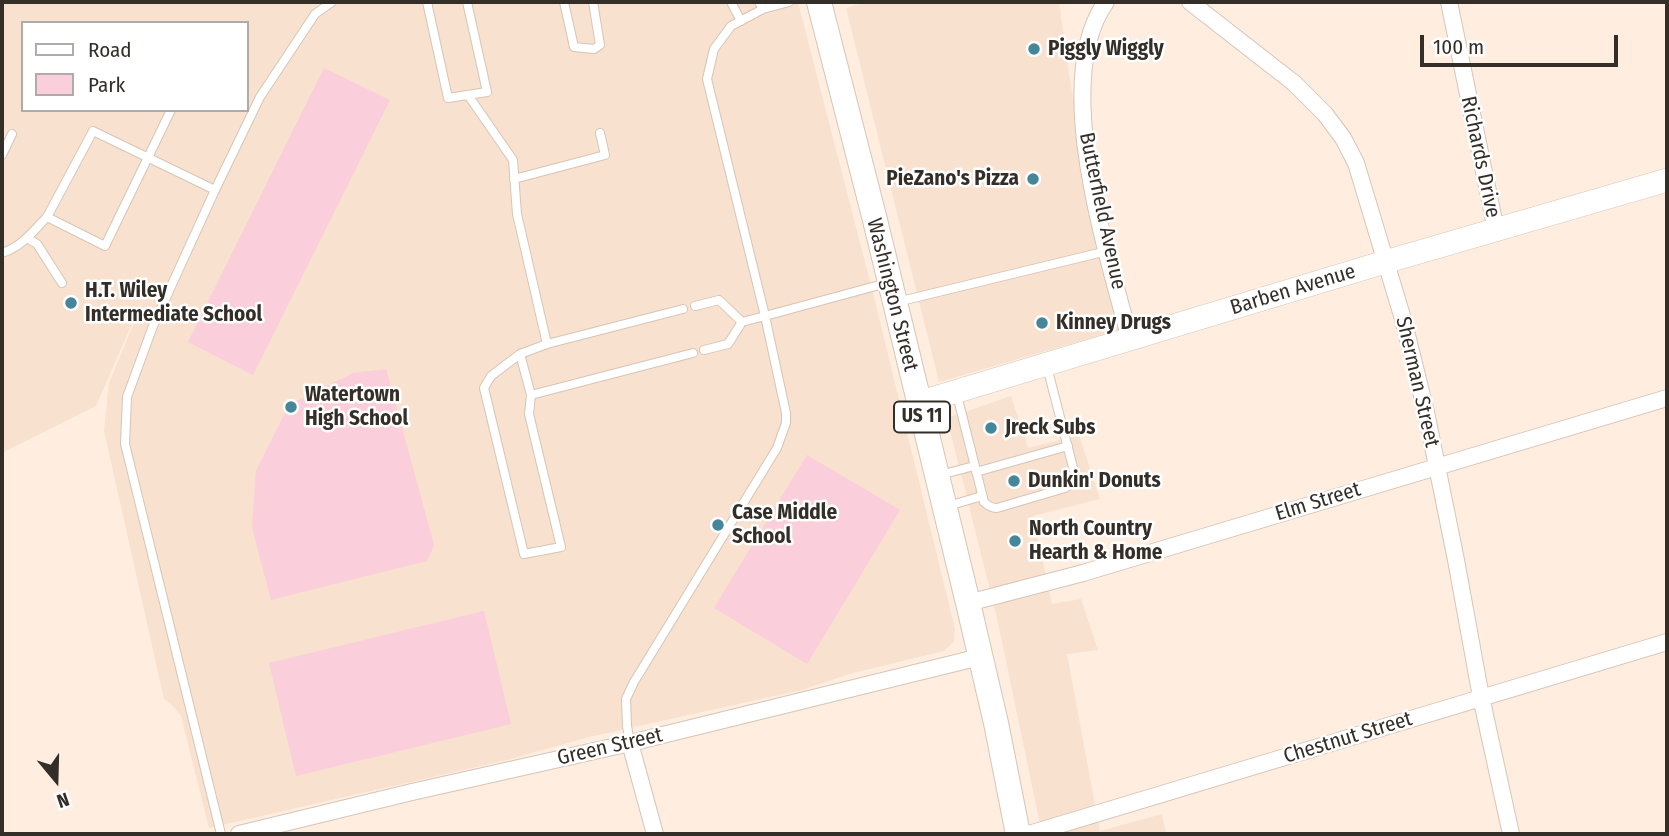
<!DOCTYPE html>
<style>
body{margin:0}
#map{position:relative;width:1669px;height:836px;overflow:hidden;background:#ffeee0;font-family:"Fira Sans Condensed",sans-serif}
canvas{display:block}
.frame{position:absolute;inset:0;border:4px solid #342e28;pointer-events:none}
.legend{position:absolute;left:21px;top:21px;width:228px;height:91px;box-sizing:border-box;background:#fff;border:2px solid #aeaba9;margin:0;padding:9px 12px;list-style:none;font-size:21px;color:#342e28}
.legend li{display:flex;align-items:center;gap:14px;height:35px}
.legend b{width:35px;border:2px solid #aeaba9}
.north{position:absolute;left:21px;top:745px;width:70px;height:70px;-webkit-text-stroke:5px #fff;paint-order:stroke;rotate:161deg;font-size:19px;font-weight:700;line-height:28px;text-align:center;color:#342e28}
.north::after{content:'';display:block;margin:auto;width:24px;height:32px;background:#342e28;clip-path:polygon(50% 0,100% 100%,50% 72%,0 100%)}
.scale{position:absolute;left:1420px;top:35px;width:198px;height:32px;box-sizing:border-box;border:4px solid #342e28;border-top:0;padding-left:9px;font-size:21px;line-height:24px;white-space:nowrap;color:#342e28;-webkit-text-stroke:5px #fff;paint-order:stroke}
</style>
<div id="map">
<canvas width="1669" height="836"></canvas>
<div class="frame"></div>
<ul class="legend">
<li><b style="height:9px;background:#fff"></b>Road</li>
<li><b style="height:19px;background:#faceda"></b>Park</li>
</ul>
<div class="north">N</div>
<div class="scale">100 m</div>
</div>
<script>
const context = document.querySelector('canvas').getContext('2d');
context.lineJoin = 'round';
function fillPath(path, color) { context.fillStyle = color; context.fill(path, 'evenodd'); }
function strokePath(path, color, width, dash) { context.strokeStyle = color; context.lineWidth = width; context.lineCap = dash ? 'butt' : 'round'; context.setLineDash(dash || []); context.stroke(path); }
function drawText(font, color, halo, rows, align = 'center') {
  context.font = font + ' "Fira Sans Condensed",sans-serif'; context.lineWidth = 5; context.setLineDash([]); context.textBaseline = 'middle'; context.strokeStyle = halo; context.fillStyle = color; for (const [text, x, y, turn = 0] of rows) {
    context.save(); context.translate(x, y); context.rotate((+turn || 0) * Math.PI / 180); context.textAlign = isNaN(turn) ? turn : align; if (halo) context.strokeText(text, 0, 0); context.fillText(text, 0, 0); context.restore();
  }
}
const built = new Path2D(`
 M2,2H798L874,297L955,629L954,642L944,651L853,673L802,690L589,737L507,760L209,828L181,716L173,706L164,699L104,431L109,383L155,272L96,406L2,453ZM23,23H247V110H23Z
 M866,2H1059L1070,81L1118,330L939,382L846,8Z
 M1011,396L1028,448L1079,435L1100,499L1033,516L1052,604L1081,599L1098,650L1067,654L1100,831L1162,814L1166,834H1042L997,618L947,418Z`);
const green = new Path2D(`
 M324,68L390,100L253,375L188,342Z
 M386,369L434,545L427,561L271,600L252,527L256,471L289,405L353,373Z
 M807,455L900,510L807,664L714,608Z
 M484,611L511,724L296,776L269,663Z`);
const lane = new Path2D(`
 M427,2L448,98L487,92L467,2
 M564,2L574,47L594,49L600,45L593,2
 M731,2L741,21
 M759,2L763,9L731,26L714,49L707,79L765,316L887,283
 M763,9L789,2
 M468,95L513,160L517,214L547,344
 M171,110L105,246L47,217L93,131L215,190
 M2,155L12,134
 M514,179L605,155L600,133
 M27,238L37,244L62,283
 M2,253C23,246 32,232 47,217
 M897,302L1107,251
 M695,306L719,300L742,322L728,344L704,350
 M520,354L531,395L529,414L561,547L524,554L484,388L491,376L520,354L547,344L683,309
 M531,395L693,353
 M957,395L984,502C988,506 991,508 997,508L1065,488L1075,481V475L1047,367
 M976,472L1068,446
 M940,475L974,466
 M948,506L982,496
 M630,743L627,726L626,699L634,682L777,448L786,423V413L765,316L742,322
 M221,834L125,444L127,397L153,326L215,190L260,97L315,14L332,2`);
const street = new Path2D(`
 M1106,2C1050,80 1108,254 1130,340
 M1190,2L1294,83L1325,114L1343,138L1356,163L1403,319L1426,412L1456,560L1481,697L1511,834
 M1449,2L1496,230
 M968,603L1083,573L1667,398
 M630,743L655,834
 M239,834L412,792L630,743L980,657
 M1029,834L1667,642`);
const secondary = new Path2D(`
 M918,403L1385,262L1667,180`);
const primary = new Path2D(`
 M819,2L874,216L968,603L996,723L1018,834`);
const markers = [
 [1034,49,7,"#46869a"],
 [1033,179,7,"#46869a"],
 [71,303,7,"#46869a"],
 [1042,323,7,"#46869a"],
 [291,407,7,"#46869a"],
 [991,428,7,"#46869a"],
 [1014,481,7,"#46869a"],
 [718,525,7,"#46869a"],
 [1015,541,7,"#46869a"]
];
const shields = [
 [922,417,56]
];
const shieldNames = [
 ["US 11",922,417]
];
const poiNames = [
 ["Piggly Wiggly",1048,49],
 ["PieZano's Pizza",1019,179,"right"],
 ["H.T. Wiley",85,291],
 ["Intermediate School",85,315],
 ["Kinney Drugs",1056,323],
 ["Watertown",305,395],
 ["High School",305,419],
 ["Jreck Subs",1005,428],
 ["Dunkin' Donuts",1028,481],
 ["Case Middle",732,513],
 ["School",732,537],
 ["North Country",1029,529],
 ["Hearth & Home",1029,553]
];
const streetNames = [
 ["Richards Drive",1480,157,78],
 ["Butterfield Avenue",1102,211,78],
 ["Barben Avenue",1293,290,-17],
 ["Washington Street",892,295,76],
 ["Sherman Street",1417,382,77],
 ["Elm Street",1318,502,-17],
 ["Chestnut Street",1348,738,-17],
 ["Green Street",610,747,-13]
];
fillPath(built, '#f8e1ce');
fillPath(green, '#faceda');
strokePath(lane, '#d5c5b7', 10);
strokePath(street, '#d5c5b7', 18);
strokePath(secondary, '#d5c5b7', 24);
strokePath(primary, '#d5c5b7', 26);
strokePath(lane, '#fff', 8);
strokePath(street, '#fff', 16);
strokePath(secondary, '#fff', 23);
strokePath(primary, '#fff', 24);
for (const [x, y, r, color] of markers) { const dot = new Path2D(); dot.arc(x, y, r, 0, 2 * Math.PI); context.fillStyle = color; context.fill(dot); strokePath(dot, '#fff', 2.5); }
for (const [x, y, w] of shields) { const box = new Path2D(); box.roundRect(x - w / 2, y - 15.5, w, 31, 5); context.fillStyle = '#fff'; context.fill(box); strokePath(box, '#342e28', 2); }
drawText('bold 19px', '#342e28', null, shieldNames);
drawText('bold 21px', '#342e28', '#fff', poiNames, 'left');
drawText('21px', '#342e28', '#fff', streetNames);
</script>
